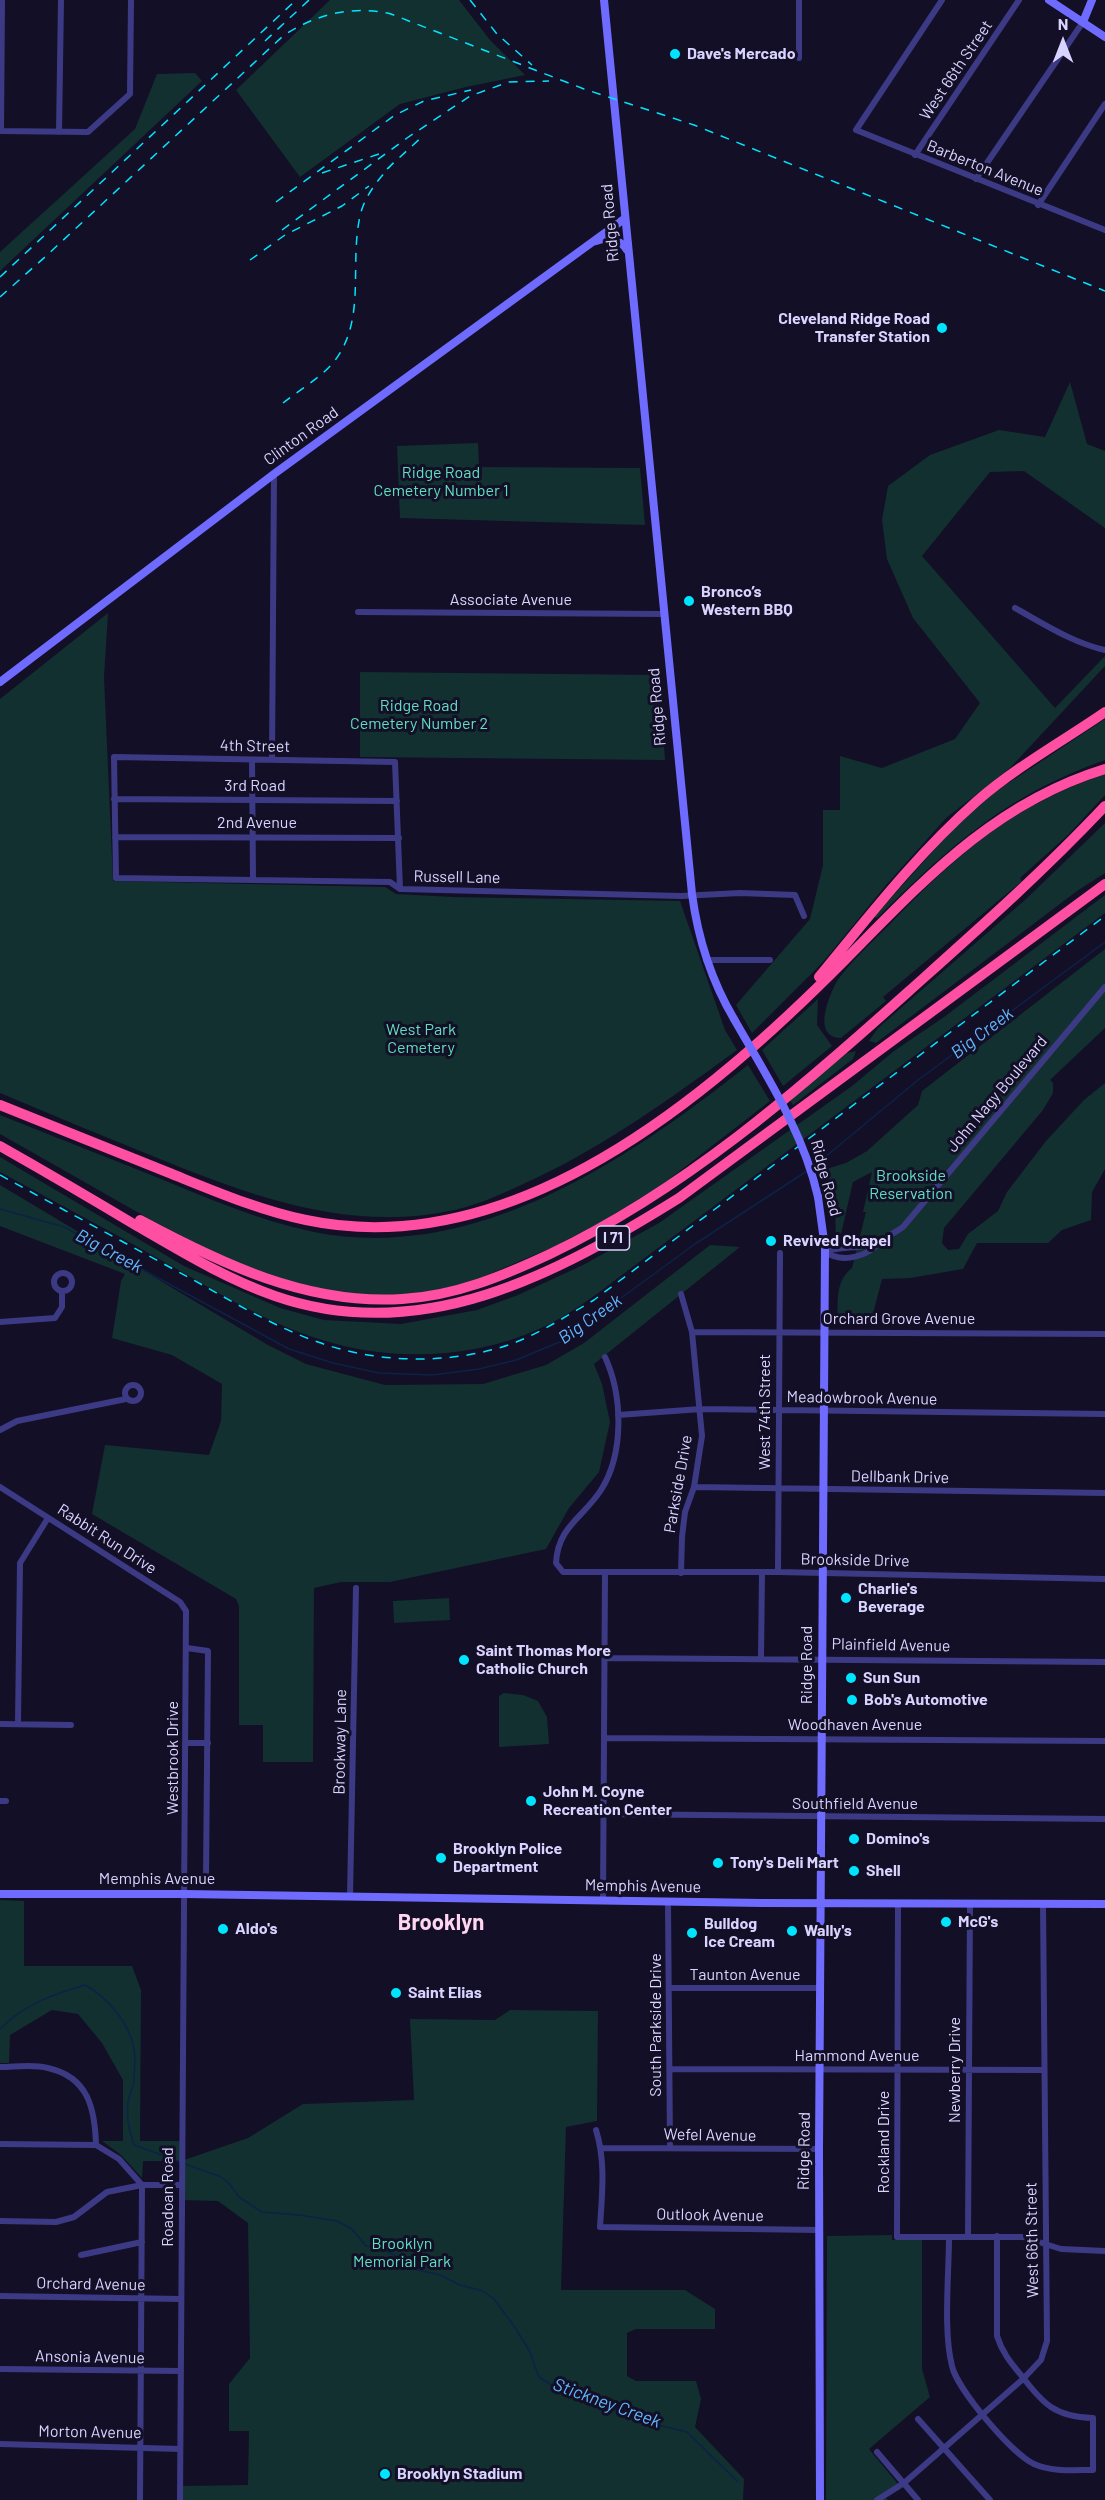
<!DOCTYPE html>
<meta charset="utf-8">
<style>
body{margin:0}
#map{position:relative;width:1105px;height:2500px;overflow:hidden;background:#130f26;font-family:Barlow,sans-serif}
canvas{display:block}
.north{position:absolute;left:1033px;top:12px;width:60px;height:60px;-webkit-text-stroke:4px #130f26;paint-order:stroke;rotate:0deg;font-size:16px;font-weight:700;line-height:24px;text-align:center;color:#d9d4ff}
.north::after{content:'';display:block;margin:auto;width:21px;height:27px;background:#d9d4ff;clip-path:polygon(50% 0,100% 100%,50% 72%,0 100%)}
</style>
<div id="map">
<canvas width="1105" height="2500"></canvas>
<div class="north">N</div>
</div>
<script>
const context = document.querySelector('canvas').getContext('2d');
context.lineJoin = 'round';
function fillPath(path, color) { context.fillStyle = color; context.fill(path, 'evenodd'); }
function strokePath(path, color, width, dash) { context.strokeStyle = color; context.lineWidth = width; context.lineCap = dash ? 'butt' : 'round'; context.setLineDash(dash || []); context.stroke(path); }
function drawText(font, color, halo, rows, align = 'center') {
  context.font = font + ' Barlow,sans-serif'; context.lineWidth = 6; context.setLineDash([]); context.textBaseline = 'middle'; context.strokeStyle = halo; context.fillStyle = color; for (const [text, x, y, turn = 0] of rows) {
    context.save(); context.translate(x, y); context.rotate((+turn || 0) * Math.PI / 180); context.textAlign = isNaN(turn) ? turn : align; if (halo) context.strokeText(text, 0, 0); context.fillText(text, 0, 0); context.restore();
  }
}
const green = new Path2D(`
 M330,0H459L490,40L525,75L466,87L400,104L300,177L236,90Z
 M195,73L202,81L0,271V252L135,129L157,74Z
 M1070,382L1087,444L1105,451V528L1024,471L990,472L922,556L1055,708L1105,656V666L1010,768L946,818L887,884L823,962L752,1033L736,1005L810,919L823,865V810H840V756L882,768L955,739L980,703L913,618L887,559L882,520L888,486L930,455L999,430L1045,437Z
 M478,443L479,467L640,468L645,525L400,518L397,446Z
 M108,613L104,677L113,881L385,887L396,894L453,897L680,901L725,1030L737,1050C671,1098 608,1144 534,1179C508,1191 482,1204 454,1210C349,1233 251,1196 155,1157C103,1136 52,1115 0,1093V699Z
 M360,672L659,675L665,760L360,757Z
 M1105,719V760C1006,795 950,846 877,918L874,917L953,829L995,792Z
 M1105,774V795L1069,834L1020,878L1022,881L883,997L886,1001L841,1038C812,1037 828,998 837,981C852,960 872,942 890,924C959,853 1010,807 1105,774Z
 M1105,823V873L1077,891L876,1043L869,1041L878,1028L1025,900Z
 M1105,895V913L626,1272C599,1292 571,1315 539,1329C473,1359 391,1362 322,1340C265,1323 211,1288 159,1259C107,1229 53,1201 0,1172V1157L184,1266L280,1308L324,1320L401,1324L477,1310L518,1295L583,1265L659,1223L852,1086L894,1051L944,1017Z
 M1105,949V1028L1050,1080L1053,1083V1093L1043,1110L944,1228L942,1243L948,1250L959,1249L968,1234L998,1211L1007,1192L1046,1141L1084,1100L1105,1083V1169L1092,1192L1091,1220L1062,1230L1048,1243H977L963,1269L910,1278L882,1279L870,1325H838C838,1306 834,1281 852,1268L866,1212H863L872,1172L853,1182L836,1256L835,1192L828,1194L823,1170L846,1163L867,1151L918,1105L922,1091Z
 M818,999L817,1025L832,1046L783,1086L762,1050Z
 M856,1051L853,1059L793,1105L790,1100L847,1053Z
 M748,1065L770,1101L663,1184L603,1221L553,1247L471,1282L427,1292L382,1296L346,1293L287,1282L225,1258L153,1221L0,1134V1115C50,1135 101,1155 151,1175C205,1197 257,1220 314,1232C475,1264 628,1160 748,1065Z
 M0,1185L268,1345L306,1364L385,1385L483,1384L546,1365L584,1343L710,1245L740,1247L594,1364L602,1384L610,1422L599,1472L569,1508L546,1549L390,1582H341L314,1588L313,1762H263V1725H239V1606L236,1599L92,1514L105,1445L209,1455L221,1421L222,1384L172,1355L112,1338L121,1281L125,1274L0,1226Z
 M449,1598L450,1620L394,1623L393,1601Z
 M504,1693L523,1695L538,1701L547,1717L549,1744L499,1747V1696Z
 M0,1900L24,1901V1966H132L141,1990L140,2141H181V2161L248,2138L303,2104L414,2100L410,2019L495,2020L510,2010L598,2011L597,2121L566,2127L561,2290H685L715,2309V2329H636L627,2333V2376L636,2381H696L701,2399L695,2427L744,2479L743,2500H183V2486L248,2485L249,2431H229V2384L250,2358L248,2223L218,2201L180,2200L181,2161H143L142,2178L121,2155L102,2141H123V2080L102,2043L78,2014L52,2010L10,2035L9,2063H0Z
 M892,2235V2240H922V2369L930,2397L869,2449L898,2484L883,2494L888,2500H826L827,2236Z`);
const stream = new Path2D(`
 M813,1167L918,1080L1105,942
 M0,1209L64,1227L289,1349L333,1363L379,1373L432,1375L479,1369L516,1360L562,1341L695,1244L807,1171
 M0,2029C23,2005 54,1994 85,1985C107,1997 130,2023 134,2049C136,2059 134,2072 134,2082C133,2089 128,2096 128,2104C126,2117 130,2133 134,2145L181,2162
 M185,2164L219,2176L228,2182L239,2197L262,2212L299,2215L337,2221L352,2229L366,2246L381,2248L402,2259L413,2269L440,2275L460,2285L483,2291L494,2299L514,2326L529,2350L539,2377L556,2388L654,2424L687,2432L738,2482`);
const street = new Path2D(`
 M942,0L856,130L1105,230
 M799,58V0
 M0,131L88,132L130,94L131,0
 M1,131L2,0
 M59,132L61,0
 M915,155L1019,0
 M976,179L1083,22
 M1038,205L1105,104
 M1015,608C1044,624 1073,643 1105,650
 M358,612L664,614
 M252,760L253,879
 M272,760L274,474
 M114,799L397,801
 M115,837L399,838
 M400,889L395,762L114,757L116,878L390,882L400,889L681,896L740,893L795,895L804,916
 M706,960H770
 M825,1252C838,1246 854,1249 868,1245C881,1242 892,1234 903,1227L1105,987
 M825,1252C843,1264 869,1256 881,1241
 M54 1282a9 9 0 1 1 18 0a9 9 0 1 1-18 0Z
 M681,1294L692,1332L702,1436L694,1487L685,1512L682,1537L681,1573
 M0,1322L55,1318L62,1307V1291
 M692,1332L1105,1334
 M605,1357C623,1396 624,1454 601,1490C583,1518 558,1526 556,1563L563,1572H778L1105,1579
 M125 1393a8 8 0 1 1 16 0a8 8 0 1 1-16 0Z
 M618,1415L701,1409L1105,1414
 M0,1430L17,1421L126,1399
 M0,1487L180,1602L186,1611L180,2500
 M694,1487L1105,1493
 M778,1572L780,1253
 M187,1648L208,1651L206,1879
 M605,1658L1105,1662
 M761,1658L762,1572
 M0,1724L71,1725
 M18,1724L20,1563L48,1518
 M605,1738L1105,1741
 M186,1743H208
 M0,1801H6
 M604,1814L1105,1819
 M350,1896L356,1588
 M603,1901L605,1573
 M668,1902L670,2148
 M898,1903L897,2237H1023L1061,2249L1105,2251
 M670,1988H821
 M0,2067C15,2067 33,2064 48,2068C88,2077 95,2108 96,2145
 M670,2069L1044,2070
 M596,2130C606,2162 602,2194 600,2227L819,2230
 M0,2144L96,2145L119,2159L142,2185H180
 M602,2148L819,2149
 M0,2221L56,2222L74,2217L107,2192L142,2185L140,2500
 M949,2237C949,2274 943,2331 952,2366C957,2389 1012,2454 1034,2464C1052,2472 1073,2470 1093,2470V2418C1055,2417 1043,2404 1021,2375C1010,2362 1002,2352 997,2336V2236
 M968,2237L970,1903
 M81,2255L142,2242
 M0,2296L181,2299
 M0,2369L181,2371
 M918,2419L990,2500
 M0,2444L180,2449
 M877,2452L918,2500
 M877,2500L904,2483L1023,2379L1041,2360L1047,2341L1043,1903`);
const secondary = new Path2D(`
 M604,0L692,894C698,939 711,980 734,1019
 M1049,0L1105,37
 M1083,22L1092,0
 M596,241C608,236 620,239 627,250
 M0,682L274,474L624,219
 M818,1197L825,1248L819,2149L820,2500
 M0,1894H185L762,1903L1105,1904`);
const highway = new Path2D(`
 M819,977C869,916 918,853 977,801C1016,767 1063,741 1105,712
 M0,1105C56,1127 111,1150 167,1172C212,1190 258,1210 306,1220C514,1264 709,1097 845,960C924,880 994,803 1105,769
 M0,1146C46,1172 92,1199 137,1226C182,1252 226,1279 275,1296C422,1347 557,1274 679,1198L1105,884
 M140,1220C222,1264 307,1305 402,1299C455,1296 503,1276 550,1254C684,1190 798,1091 908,992C975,932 1043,872 1105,806`);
const rail = new Path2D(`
 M470,0L497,34L532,65
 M265,41L309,0
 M387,169L424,135
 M322,173L379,154
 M276,202L395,115L424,101L471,90
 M282,230L407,138L470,96L509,82L549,81
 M250,260L285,235L342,206L369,186
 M0,277L296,0
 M0,297L45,257L283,36C316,14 352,5 391,14L584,89L694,125L1105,291
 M283,403C299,390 319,379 333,363C368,320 348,262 361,212C367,192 380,178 393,163
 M0,1175C62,1209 125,1243 188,1277C230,1300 272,1326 318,1342C378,1364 453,1365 514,1343C542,1332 568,1315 594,1300L1105,916`);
const secondaryBridge = new Path2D(`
 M734,1019C767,1077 803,1131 818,1197`);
const markers = [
 [675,54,6,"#00e5ff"],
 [942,328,6,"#00e5ff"],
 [689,601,6,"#00e5ff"],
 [771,1241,6,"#00e5ff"],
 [846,1598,6,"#00e5ff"],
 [464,1660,6,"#00e5ff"],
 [851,1678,6,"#00e5ff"],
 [852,1700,6,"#00e5ff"],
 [531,1801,6,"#00e5ff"],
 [854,1839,6,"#00e5ff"],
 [441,1858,6,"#00e5ff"],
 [718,1863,6,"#00e5ff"],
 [854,1871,6,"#00e5ff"],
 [946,1922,6,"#00e5ff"],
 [223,1929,6,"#00e5ff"],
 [792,1931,6,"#00e5ff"],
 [692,1933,6,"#00e5ff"],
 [396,1993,6,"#00e5ff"],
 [385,2474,6,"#00e5ff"]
];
const shields = [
 [613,1238,33]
];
const shieldNames = [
 ["I 71",613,1238]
];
const poiNames = [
 ["Dave's Mercado",687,54],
 ["Cleveland Ridge Road",930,319,"right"],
 ["Transfer Station",930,337,"right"],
 ["Bronco’s",701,592],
 ["Western BBQ",701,610],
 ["Revived Chapel",783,1241],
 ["Charlie's",858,1589],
 ["Beverage",858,1607],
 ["Saint Thomas More",476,1651],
 ["Catholic Church",476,1669],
 ["Sun Sun",863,1678],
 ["Bob's Automotive",864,1700],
 ["John M. Coyne",543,1792],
 ["Recreation Center",543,1810],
 ["Domino's",866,1839],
 ["Brooklyn Police",453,1849],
 ["Department",453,1867],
 ["Tony's Deli Mart",730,1863],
 ["Shell",866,1871],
 ["McG's",958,1922],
 ["Bulldog",704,1924],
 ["Ice Cream",704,1942],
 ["Aldo's",235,1929],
 ["Wally's",804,1931],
 ["Saint Elias",408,1993],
 ["Brooklyn Stadium",397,2474]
];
const streetNames = [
 ["West 66th Street",956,70,-56],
 ["Barberton Avenue",985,168,22],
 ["Ridge Road",610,223,-95],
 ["Clinton Road",301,436,-36],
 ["Associate Avenue",511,600],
 ["Ridge Road",657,707,-95],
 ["4th Street",255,746,1],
 ["3rd Road",255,786],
 ["2nd Avenue",257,823],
 ["Russell Lane",457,877,1],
 ["John Nagy Boulevard",997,1094,-50],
 ["Ridge Road",826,1178,75],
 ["Orchard Grove Avenue",899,1319],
 ["Meadowbrook Avenue",862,1398,1],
 ["West 74th Street",765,1412,-90],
 ["Dellbank Drive",900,1477,1],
 ["Parkside Drive",678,1484,-80],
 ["Rabbit Run Drive",107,1539,33],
 ["Brookside Drive",855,1560,1],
 ["Plainfield Avenue",891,1645,1],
 ["Ridge Road",807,1665,-90],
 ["Woodhaven Avenue",855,1725],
 ["Brookway Lane",340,1742,-89],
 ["Westbrook Drive",173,1758,-90],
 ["Southfield Avenue",855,1804],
 ["Memphis Avenue",157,1879],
 ["Memphis Avenue",643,1886,1],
 ["Taunton Avenue",745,1975],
 ["South Parkside Drive",656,2025,-90],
 ["Hammond Avenue",857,2056],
 ["Newberry Drive",955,2070,-90],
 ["Wefel Avenue",710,2135,1],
 ["Rockland Drive",884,2142,-90],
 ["Ridge Road",804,2151,-89],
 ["Roadoan Road",168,2197,-90],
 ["Outlook Avenue",710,2215,1],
 ["West 66th Street",1032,2240,-91],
 ["Orchard Avenue",91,2284,1],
 ["Ansonia Avenue",90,2357,1],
 ["Morton Avenue",90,2432,1]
];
const parkNames = [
 ["Ridge Road",441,473],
 ["Cemetery Number 1",441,491],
 ["Ridge Road",419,706],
 ["Cemetery Number 2",419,724],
 ["West Park",421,1030],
 ["Cemetery",421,1048],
 ["Brookside",911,1176],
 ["Reservation",911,1194],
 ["Brooklyn",402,2244],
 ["Memorial Park",402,2262]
];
const waterNames = [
 ["Big Creek",982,1033,-37],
 ["Big Creek",109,1251,28],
 ["Big Creek",590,1319,-35],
 ["Stickney Creek",607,2403,20]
];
const districtNames = [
 ["Brooklyn",441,1923]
];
fillPath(green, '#12302f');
strokePath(stream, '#0c2248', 1.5);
strokePath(street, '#3d3a85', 6);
strokePath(secondary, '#6f6bff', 8);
strokePath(highway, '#ff4fa3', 10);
strokePath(rail, '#00e5ff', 1.5, [9, 8]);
strokePath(secondaryBridge, '#6f6bff', 8);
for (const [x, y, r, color] of markers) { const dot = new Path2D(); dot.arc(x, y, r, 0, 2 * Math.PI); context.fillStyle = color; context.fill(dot); strokePath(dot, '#130f26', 2); }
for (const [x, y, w] of shields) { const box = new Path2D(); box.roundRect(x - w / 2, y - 12, w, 24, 4.5); context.fillStyle = '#130f26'; context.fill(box); strokePath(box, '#d9d4ff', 1.5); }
drawText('bold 15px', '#d9d4ff', null, shieldNames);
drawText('bold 16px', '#d9d4ff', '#130f26', poiNames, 'left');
drawText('16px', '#d9d4ff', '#130f26', streetNames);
drawText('16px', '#5fe0c0', '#130f26', parkNames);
drawText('italic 18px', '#62b6ff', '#130f26', waterNames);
drawText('bold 22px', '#ffd6f0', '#130f26', districtNames);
</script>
